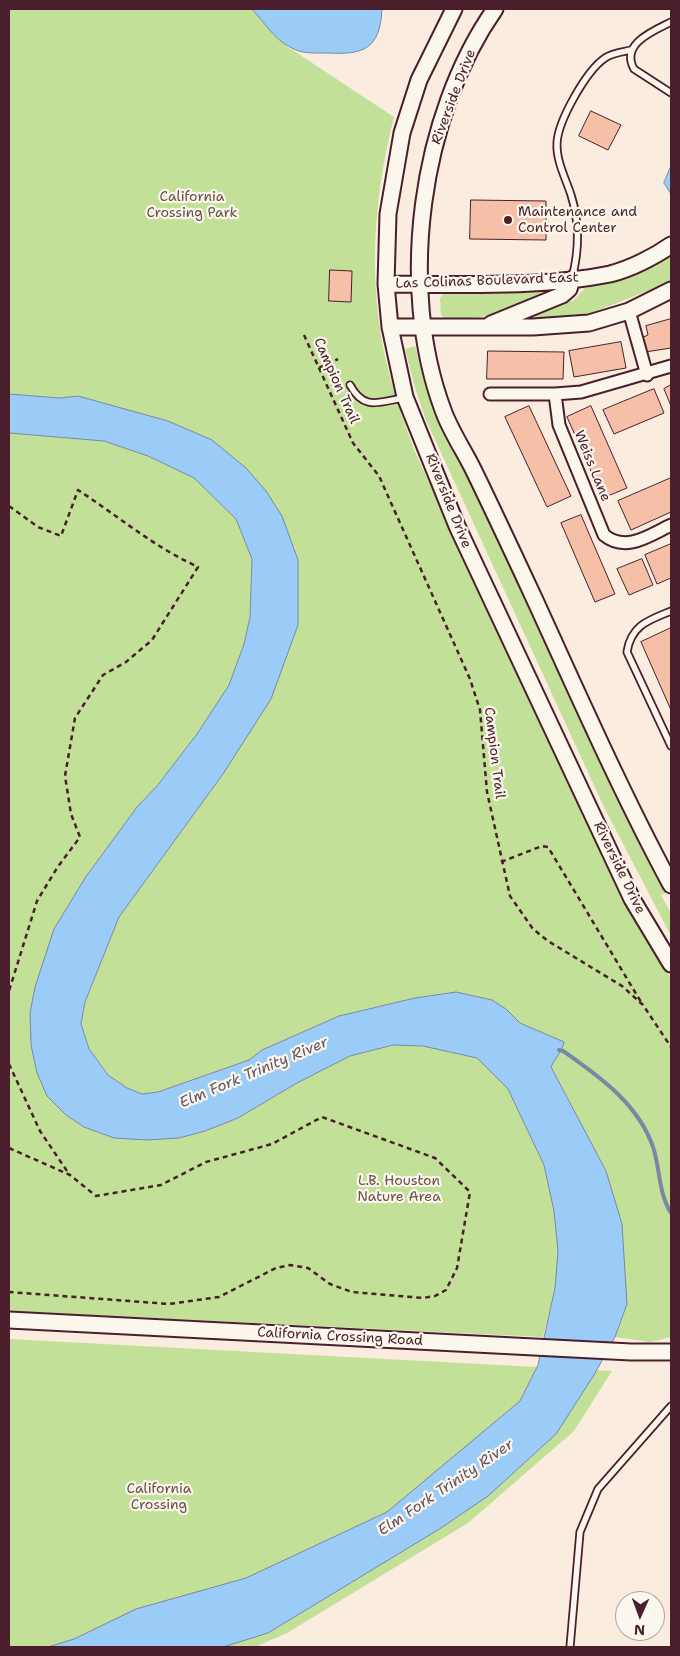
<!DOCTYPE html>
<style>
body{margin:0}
#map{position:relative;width:680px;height:1656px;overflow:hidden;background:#faecde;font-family:"Shantell Sans",sans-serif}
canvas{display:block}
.frame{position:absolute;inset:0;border:10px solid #4a1f2b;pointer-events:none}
.north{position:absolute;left:615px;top:1591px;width:50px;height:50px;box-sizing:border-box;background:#fbf7ec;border:1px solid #b4a19f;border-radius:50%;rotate:182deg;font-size:14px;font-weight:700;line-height:20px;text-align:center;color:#4a1f2b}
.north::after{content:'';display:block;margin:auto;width:18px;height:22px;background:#4a1f2b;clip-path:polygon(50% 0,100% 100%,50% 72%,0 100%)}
</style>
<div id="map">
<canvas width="680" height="1656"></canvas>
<div class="frame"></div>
<div class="north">N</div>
</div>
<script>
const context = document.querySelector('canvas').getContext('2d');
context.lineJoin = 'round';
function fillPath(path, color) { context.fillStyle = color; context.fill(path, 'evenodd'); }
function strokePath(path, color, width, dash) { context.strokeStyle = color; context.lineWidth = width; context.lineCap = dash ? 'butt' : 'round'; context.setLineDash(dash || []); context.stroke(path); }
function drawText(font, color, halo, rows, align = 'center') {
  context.font = font + ' "Shantell Sans",sans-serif'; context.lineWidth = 4.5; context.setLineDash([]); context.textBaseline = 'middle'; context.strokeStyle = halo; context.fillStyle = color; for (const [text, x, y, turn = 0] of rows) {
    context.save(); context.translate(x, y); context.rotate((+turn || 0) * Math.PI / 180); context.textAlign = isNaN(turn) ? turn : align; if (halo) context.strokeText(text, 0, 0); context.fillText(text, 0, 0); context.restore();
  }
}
const green = new Path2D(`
 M9,9H252L288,47L394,117C373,200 367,285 388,369C395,397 405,425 415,452L568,782L621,889L671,979V1337L650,1342L615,1337L627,1304L606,1171L551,1067C555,1058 562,1052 564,1043L520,1023L506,1009L492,1000L456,992L414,998L339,1016L262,1050L249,1060L158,1092L142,1094L127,1088L108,1075L89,1049L81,1024L85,1003L119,917L223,774L295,547L78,396L60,398L9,394Z
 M671,255V280L663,285L578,318L523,319L524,316L574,300L585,288L645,269Z
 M445,292H549L550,296C530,302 453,332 441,315L440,298Z
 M415,346L426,387L437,418L487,515L666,893L661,895L671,913V936L604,807L426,420L415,388L405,349Z
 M9,433L104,441L148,456L194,478L236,519L252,559L250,617L244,644L229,685L197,734L157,786L137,807L85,878L54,929L66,1115L84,1127L114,1138H179L205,1131L238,1118L297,1083L350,1056L393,1045L423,1046L477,1058L508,1089L544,1165L554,1211L558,1251L555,1288L543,1337L9,1311Z
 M9,1339L612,1371L574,1431L468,1523L287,1633L255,1647H9Z`);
const water = new Path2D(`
 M252,9H382C380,49 364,55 327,53C314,53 301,54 290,47C274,39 264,22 252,9Z
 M671,166V194L664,183Z
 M9,394L60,398L78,396L168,421L212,440L246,468L266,491L282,516L298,560V625L271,699L223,774L119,917L85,1002L81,1024L89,1049L108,1075L127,1088L142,1094L158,1092L249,1060L262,1050L339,1016L415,998L456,992L492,1000L506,1009L520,1023L564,1042C562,1052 555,1058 551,1067L606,1171L622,1224L627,1304L615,1337L594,1375L556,1434L488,1496L441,1528L268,1633L223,1647H48L74,1639L136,1609L246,1578L387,1512L520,1401L538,1365L555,1288L558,1251L554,1211L544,1165L508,1089L477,1058L423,1046L393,1045L350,1056L297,1083L238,1118L205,1131L179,1138L147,1140L114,1138L84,1127L66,1115L47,1096L37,1073L31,1045L30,1013L35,987L54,929L85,878L137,807L157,786L197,734L229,685L244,644L250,617L252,559L236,519L194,478L148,456L104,441L9,433Z`);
const stream = new Path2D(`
 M559,1050L563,1051C600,1077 640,1105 654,1150C660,1171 659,1194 671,1213`);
const building = new Path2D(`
 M591,111L621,125L608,150L579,136Z
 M471,200L546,201V240L470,239Z
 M330,270L352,271L351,302L329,301Z
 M671,319V348L645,352L641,338L648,335L646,326Z
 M621,342L626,368L574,377L569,351Z
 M488,351L564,352L563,379H487Z
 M671,385V406L664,389Z
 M654,389L664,413L614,434L603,410Z
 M529,406L571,496L547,507L505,417Z
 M591,406L627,488L603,498L567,417Z
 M671,478V512L631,530L618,501Z
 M581,515L615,594L595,602L561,523Z
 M671,544V578L657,584L645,555Z
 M642,559L653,585L629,595L617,569Z
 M671,628V710L641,642Z`);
const path = new Path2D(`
 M304,335L353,443L379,476L470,679L480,710L487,792L510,896L533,929L548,941L622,986L643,1005L671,1047
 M319,368L338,359
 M9,506L38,527L61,536L78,490C118,516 154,547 198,567L152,640L126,662L103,675L75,718L65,776L71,814L80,837L57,868L37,901L9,991
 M501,862L542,846L548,847L641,1002
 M9,1064L40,1131L69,1174
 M9,1148L70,1175L96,1196L161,1185L206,1162L272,1144L322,1117L435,1158L470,1192L457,1268L446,1290L435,1296L423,1298L352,1292L330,1284L308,1268L290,1265L276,1268L219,1297L169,1304L9,1292`);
const lane = new Path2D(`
 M671,22C653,31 620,44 634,69L671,93
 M572,278C579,251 580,223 571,195C566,179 556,161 557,143C558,121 586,71 605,58C612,53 623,52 631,50
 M350,385C364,411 379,402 403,398
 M671,611C649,620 631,625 627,652L671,746
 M570,1647L580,1532L598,1489L671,1406`);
const street = new Path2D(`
 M629,311L647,375
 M490,394H555L581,392L671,366
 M555,394L559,425L604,535C626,553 650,535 671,525`);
const secondary = new Path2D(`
 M454,9L419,80L402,133L388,214L386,284L390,327L405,397L457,526L632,899L671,964
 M495,9C420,116 397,287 443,410C450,430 463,449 473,469C494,512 514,555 534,598C578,694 621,792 671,885
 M386,284C455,284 542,288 610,274C630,269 654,257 671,245
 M491,324L562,295L569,289L572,279
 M390,327H533L589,323L629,311L671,290
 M9,1320L631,1352H671`);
const markers = [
 [508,220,5,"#4a1f2b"]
];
const streetNames = [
 ["Riverside Drive",454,97,-69],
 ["Las Colinas Boulevard East",487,281,-2],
 ["Campion Trail",336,381,66],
 ["Weiss Lane",592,466,68],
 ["Riverside Drive",448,501,68],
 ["Campion Trail",494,753,83],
 ["Riverside Drive",619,868,64],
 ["California Crossing Road",340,1337,3]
];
const parkNames = [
 ["California",192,197],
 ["Crossing Park",192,213],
 ["L.B. Houston",399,1181],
 ["Nature Area",399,1197],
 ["California",159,1489],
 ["Crossing",159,1505]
];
const poiNames = [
 ["Maintenance and",518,212],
 ["Control Center",518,228]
];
const waterNames = [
 ["Elm Fork Trinity River",254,1073,-23],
 ["Elm Fork Trinity River",446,1488,-34]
];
fillPath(green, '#c3e098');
fillPath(water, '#9accf7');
strokePath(water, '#7a87a5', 1);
strokePath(stream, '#7a87a5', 4);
fillPath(building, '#f5bfa8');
strokePath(building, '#4a1f2b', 1);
strokePath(lane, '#4a1f2b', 9);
strokePath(street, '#4a1f2b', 15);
strokePath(secondary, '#4a1f2b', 19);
strokePath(path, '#4a1f2b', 2.5, [5, 4]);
strokePath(lane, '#fbf7ec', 5.5);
strokePath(street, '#fbf7ec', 11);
strokePath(secondary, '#fbf7ec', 15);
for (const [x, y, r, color] of markers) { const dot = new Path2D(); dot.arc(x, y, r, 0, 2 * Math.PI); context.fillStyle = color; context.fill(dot); strokePath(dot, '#fbf7ec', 2); }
drawText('14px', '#4a1f2b', '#fbf7ec', streetNames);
drawText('14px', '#684f46', '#fbf7ec', parkNames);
drawText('14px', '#4a1f2b', '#fbf7ec', poiNames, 'left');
drawText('italic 15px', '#625368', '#fbf7ec', waterNames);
</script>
